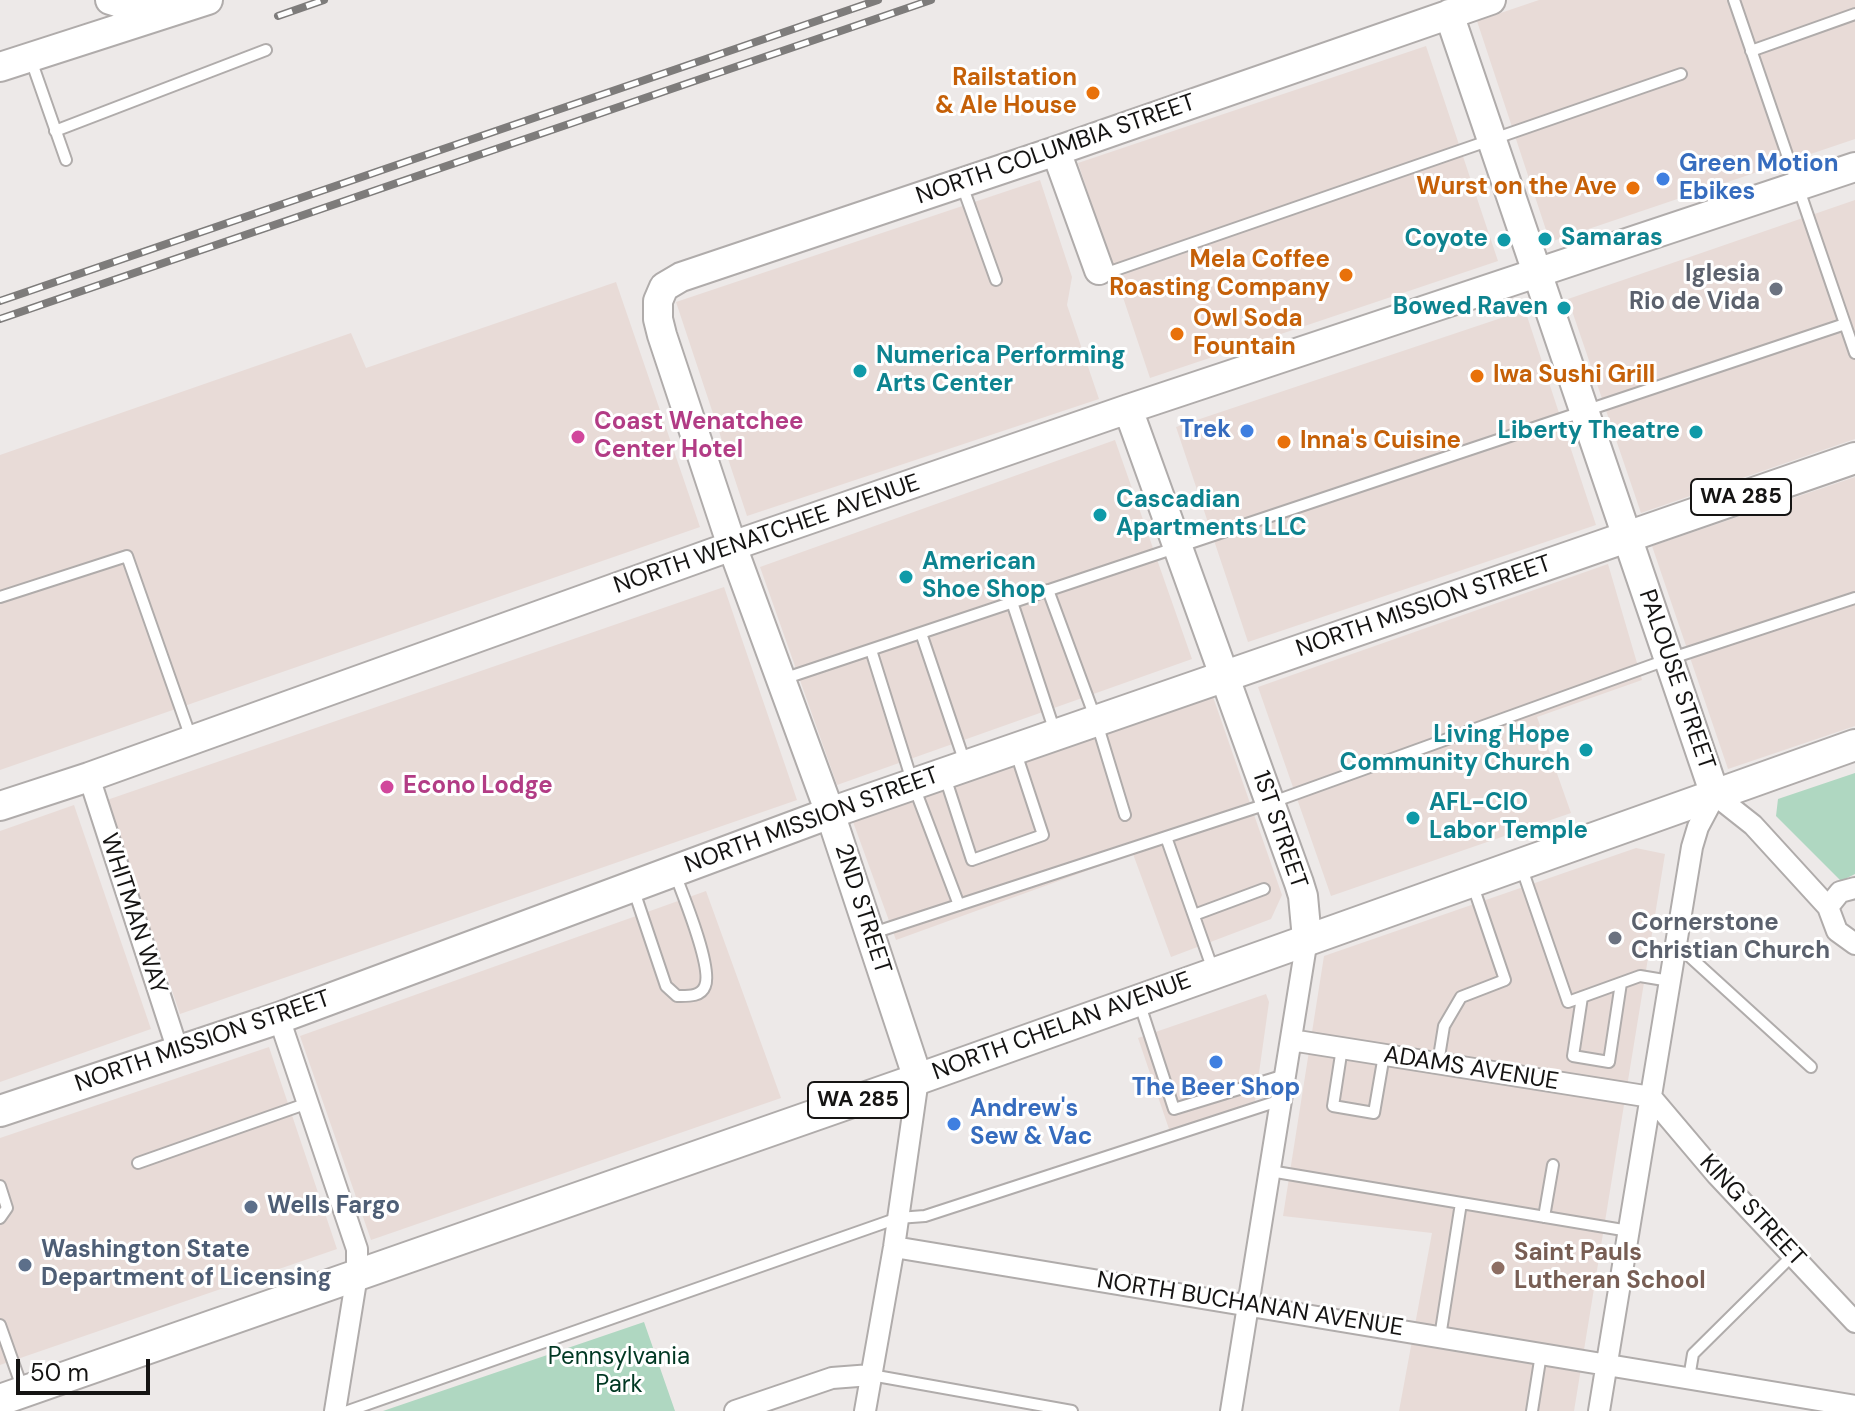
<!DOCTYPE html>
<style>
body{margin:0}
#map{position:relative;width:1855px;height:1411px;overflow:hidden;background:#ede9e8;font-family:"DM Sans",sans-serif}
canvas{display:block}
.scale{position:absolute;left:16px;top:1359px;width:134px;height:36px;box-sizing:border-box;border:4px solid #151413;border-top:0;padding-left:10px;font-size:24px;line-height:28px;white-space:nowrap;color:#151413;-webkit-text-stroke:6px #fff;paint-order:stroke}
</style>
<div id="map">
<canvas width="1855" height="1411"></canvas>
<div class="scale">50 m</div>
</div>
<script>
const context = document.querySelector('canvas').getContext('2d');
context.lineJoin = 'round';
function fillPath(path, color) { context.fillStyle = color; context.fill(path, 'evenodd'); }
function strokePath(path, color, width, dash) { context.strokeStyle = color; context.lineWidth = width; context.lineCap = dash ? 'butt' : 'round'; context.setLineDash(dash || []); context.stroke(path); }
function drawText(font, color, halo, rows, align = 'center') {
  context.font = font + ' "DM Sans",sans-serif'; context.lineWidth = 6; context.setLineDash([]); context.textBaseline = 'middle'; context.strokeStyle = halo; context.fillStyle = color; for (const [text, x, y, turn = 0] of rows) {
    context.save(); context.translate(x, y); context.rotate((+turn || 0) * Math.PI / 180); context.textAlign = isNaN(turn) ? turn : align; if (halo) context.strokeText(text, 0, 0); context.fillText(text, 0, 0); context.restore();
  }
}
const built = new Path2D(`
 M1539,0H1855V139L1550,242L1477,21Z
 M1426,46L1498,261L1150,378L1078,163Z
 M1040,180L1072,277L1067,305L1099,399L747,516L676,302Z
 M1855,200V439L1641,513L1568,299Z
 M616,282L700,527L0,770V455L351,333L366,368Z
 M1525,310L1596,525L1248,642L1176,427Z
 M1115,440L1192,659L837,785L760,567Z
 M1855,477V726L1728,769L1652,546Z
 M1608,564L1642,680L1537,717L1571,813L1331,896L1258,687Z
 M724,587L797,800L180,1014L107,800Z
 M1212,694L1282,895L1271,919L1171,957L1133,854L896,940L852,819Z
 M74,805L151,1029L0,1082V831Z
 M1636,848L1665,854L1574,1411H1399L1432,1233L1283,1216L1324,956Z
 M706,891L781,1098L371,1240L300,1036Z
 M1266,994L1269,1002L1255,1101L1170,1132L1138,1038Z
 M269,1047L337,1249L0,1365V1138Z`);
const green = new Path2D(`
 M1855,773V874L1841,881L1776,816L1778,799Z
 M644,1322L675,1411H383Z`);
const lane = new Path2D(`
 M1734,0L1855,353
 M1751,51L1855,14
 M31,60L66,160
 M55,131L266,50
 M962,185L996,280
 M1101,275L1681,74
 M1048,590L1096,720L1125,815
 M0,597L127,556L191,738
 M1012,602L1055,732
 M921,633L965,763
 M871,650L913,784L959,905
 M783,679L1845,324
 M945,777L972,860L1043,835L1015,750
 M1166,837L1213,970
 M1521,866L1568,1002L1640,976L1670,981
 M633,888L666,986L677,996C688,996 701,997 705,986C713,968 683,895 675,874
 M1194,915L1264,889
 M873,933L1270,803L1669,659L1855,598
 M1677,945L1811,1067
 M1582,997L1573,1056L1609,1062L1621,983
 M1140,1005L1174,1109L1285,1075
 M1342,1048L1333,1106L1374,1113L1384,1055
 M1438,1063L1444,1026L1461,997L1505,980L1473,886
 M138,1163L308,1103
 M1270,1171L1629,1231
 M0,1186L7,1208L0,1218
 M1544,1217L1553,1165
 M0,1325L23,1390
 M1440,1337L1461,1203
 M871,1375L1072,1411
 M1689,1378L1693,1354L1793,1255
 M348,1411L898,1218L925,1216L1281,1100
 M1532,1411L1541,1354`);
const street = new Path2D(`
 M89,777L178,1051
 M1828,907L1840,892L1855,888
 M279,1018L357,1249V1275L335,1411
 M1291,1040L1651,1097
 M1651,1097L1717,1175L1855,1322
 M894,1247L1855,1406
 M735,1411L832,1378L871,1375
 M865,1411L894,1247L918,1079
 M1231,1411L1307,939
 M1599,1411L1692,847L1698,827L1715,795L1753,825L1828,907L1837,931L1855,944`);
const secondary = new Path2D(`
 M110,0L139,9H163
 M1449,14L1715,795
 M0,67L208,0
 M1056,151L1099,270
 M1128,409L1299,883L1303,896L1307,939
 M0,806L89,777L732,546L1128,409L1855,167
 M918,1079L830,813L732,546L662,335L658,319V301L664,287L681,277L1056,151L1491,0`);
const primary = new Path2D(`
 M0,1111L279,1018L830,813L1855,458
 M0,1400L918,1079L1855,745`);
const rail = new Path2D(`
 M278,16L324,0
 M0,301L878,0
 M0,319L931,0`);
const markers = [
 [1093,93,8,"#e8710a"],
 [1663,179,8,"#3f7fe0"],
 [1633,188,8,"#e8710a"],
 [1545,239,8,"#0f9aa8"],
 [1504,240,8,"#0f9aa8"],
 [1346,275,8,"#e8710a"],
 [1776,289,8,"#6b7280"],
 [1564,308,8,"#0f9aa8"],
 [1177,334,8,"#e8710a"],
 [860,371,8,"#0f9aa8"],
 [1477,376,8,"#e8710a"],
 [1247,431,8,"#3f7fe0"],
 [1696,432,8,"#0f9aa8"],
 [578,437,8,"#d1479c"],
 [1284,442,8,"#e8710a"],
 [1100,515,8,"#0f9aa8"],
 [906,577,8,"#0f9aa8"],
 [1586,750,8,"#0f9aa8"],
 [387,787,8,"#d1479c"],
 [1413,818,8,"#0f9aa8"],
 [1615,938,8,"#6b7280"],
 [1216,1062,8,"#3f7fe0"],
 [954,1124,8,"#3f7fe0"],
 [251,1207,8,"#5c6f8a"],
 [25,1265,8,"#5c6f8a"],
 [1498,1268,8,"#8d6e63"]
];
const shields = [
 [1741,497,100],
 [858,1100,100]
];
const shieldNames = [
 ["WA 285",1741,497],
 ["WA 285",858,1100]
];
const foodNames = [
 ["Railstation",1077,79],
 ["& Ale House",1077,107],
 ["Wurst on the Ave",1617,188],
 ["Mela Coffee",1330,261],
 ["Roasting Company",1330,289],
 ["Owl Soda",1193,320,"left"],
 ["Fountain",1193,348,"left"],
 ["Iwa Sushi Grill",1493,376,"left"],
 ["Inna's Cuisine",1300,442,"left"]
];
const streetNames = [
 ["NORTH COLUMBIA STREET",1056,150,-19],
 ["NORTH WENATCHEE AVENUE",767,535,-19],
 ["NORTH MISSION STREET",1424,607,-19],
 ["PALOUSE STREET",1676,680,71],
 ["NORTH MISSION STREET",812,821,-20],
 ["1ST STREET",1279,830,71],
 ["2ND STREET",862,909,72],
 ["WHITMAN WAY",133,914,72],
 ["NORTH CHELAN AVENUE",1062,1027,-20],
 ["NORTH MISSION STREET",203,1042,-19],
 ["ADAMS AVENUE",1471,1069,9],
 ["KING STREET",1752,1211,47],
 ["NORTH BUCHANAN AVENUE",1250,1305,9]
];
const shopNames = [
 ["Green Motion",1679,165],
 ["Ebikes",1679,193],
 ["Trek",1231,431,"right"],
 ["The Beer Shop",1216,1089,"center"],
 ["Andrew's",970,1110],
 ["Sew & Vac",970,1138]
];
const cultureNames = [
 ["Samaras",1561,239],
 ["Coyote",1488,240,"right"],
 ["Bowed Raven",1548,308,"right"],
 ["Numerica Performing",876,357],
 ["Arts Center",876,385],
 ["Liberty Theatre",1680,432,"right"],
 ["Cascadian",1116,501],
 ["Apartments LLC",1116,529],
 ["American",922,563],
 ["Shoe Shop",922,591],
 ["Living Hope",1570,736,"right"],
 ["Community Church",1570,764,"right"],
 ["AFL-CIO",1429,804],
 ["Labor Temple",1429,832]
];
const worshipNames = [
 ["Iglesia",1760,275],
 ["Rio de Vida",1760,303],
 ["Cornerstone",1631,924,"left"],
 ["Christian Church",1631,952,"left"]
];
const hotelNames = [
 ["Coast Wenatchee",594,423],
 ["Center Hotel",594,451],
 ["Econo Lodge",403,787]
];
const serviceNames = [
 ["Wells Fargo",267,1207],
 ["Washington State",41,1251],
 ["Department of Licensing",41,1279]
];
const educationNames = [
 ["Saint Pauls",1514,1254],
 ["Lutheran School",1514,1282]
];
const parkNames = [
 ["Pennsylvania",619,1358],
 ["Park",619,1386]
];
fillPath(built, '#e8dbd7');
fillPath(green, '#afd7c1');
strokePath(lane, '#b0acab', 14);
strokePath(street, '#b0acab', 24);
strokePath(secondary, '#b0acab', 32);
strokePath(primary, '#b0acab', 34);
strokePath(lane, '#fff', 10);
strokePath(street, '#fff', 20);
strokePath(secondary, '#fff', 28);
strokePath(primary, '#fff', 30);
strokePath(rail, '#7e7c7b', 8);
strokePath(rail, '#fff', 5, [15]);
for (const [x, y, r, color] of markers) { const dot = new Path2D(); dot.arc(x, y, r, 0, 2 * Math.PI); context.fillStyle = color; context.fill(dot); strokePath(dot, '#fff', 3); }
for (const [x, y, w] of shields) { const box = new Path2D(); box.roundRect(x - w / 2, y - 18, w, 36, 6); context.fillStyle = '#fff'; context.fill(box); strokePath(box, '#151413', 2); }
drawText('bold 22px', '#151413', null, shieldNames);
drawText('bold 24px', '#c56008', '#fff', foodNames, 'right');
drawText('24px', '#151413', '#fff', streetNames);
drawText('bold 24px', '#366cbe', '#fff', shopNames, 'left');
drawText('bold 24px', '#0d838f', '#fff', cultureNames, 'left');
drawText('bold 24px', '#5b616d', '#fff', worshipNames, 'right');
drawText('bold 24px', '#b23c85', '#fff', hotelNames, 'left');
drawText('bold 24px', '#4e5e75', '#fff', serviceNames, 'left');
drawText('bold 24px', '#785e54', '#fff', educationNames, 'left');
drawText('24px', '#013823', '#fff', parkNames);
</script>
